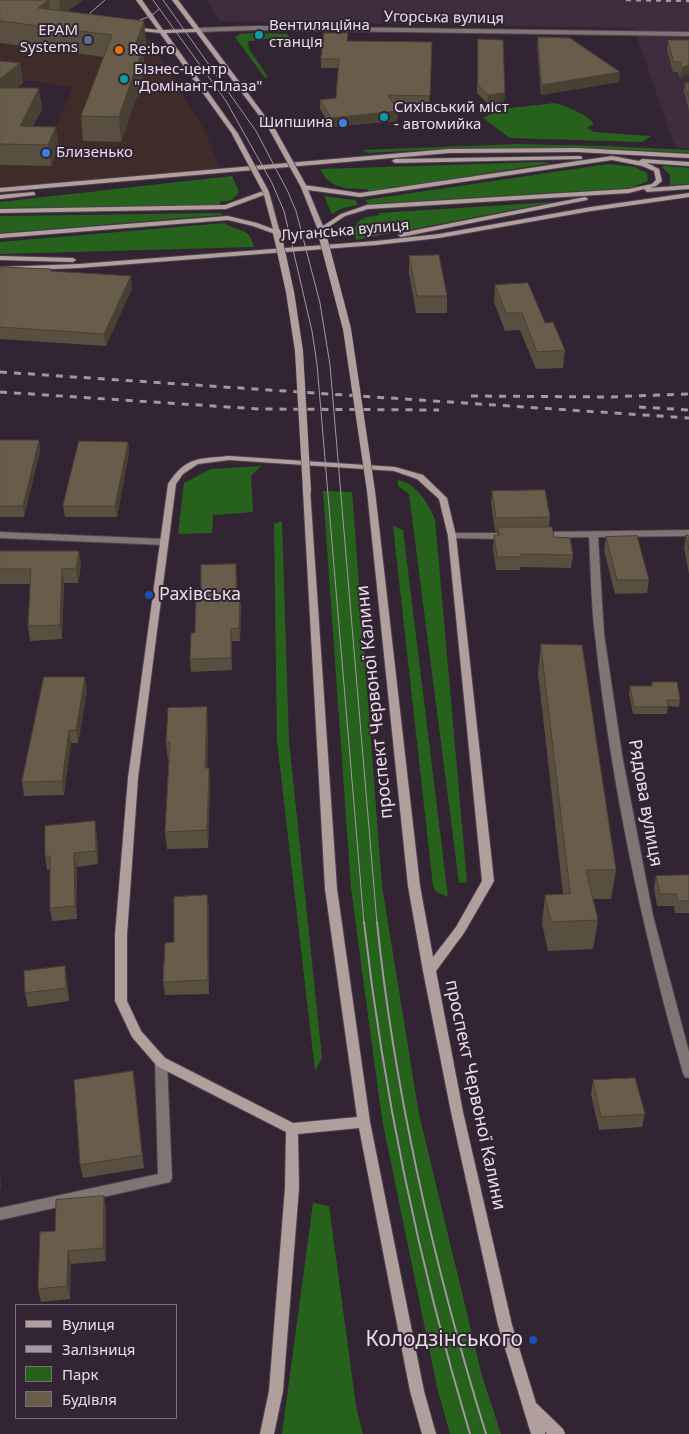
<!DOCTYPE html>
<meta charset="utf-8">
<style>
body{margin:0}
#map{position:relative;width:689px;height:1434px;overflow:hidden;background:#322432;font-family:"Noto Sans",sans-serif}
canvas{display:block}
.legend{position:absolute;left:15px;top:1304px;width:162px;height:115px;box-sizing:border-box;background:#322432;border:1px solid #7a6e7a;margin:0;padding:6px 9px;list-style:none;font-size:15px;color:#e6dde6}
.legend li{display:flex;align-items:center;gap:10px;height:25px}
.legend b{width:25px;border:1px solid #7a6e7a}
</style>
<div id="map">
<canvas width="689" height="1434"></canvas>
<ul class="legend">
<li><b style="height:6px;background:#b19f9d"></b>Вулиця</li>
<li><b style="height:6px;background:#a297a2"></b>Залізниця</li>
<li><b style="height:14px;background:#27621d"></b>Парк</li>
<li><b style="height:14px;background:#685c4a"></b>Будівля</li>
</ul>
</div>
<script>
const context = document.querySelector('canvas').getContext('2d');
context.lineJoin = 'round';
function fillPath(path, color) { context.fillStyle = color; context.fill(path, 'evenodd'); }
function strokePath(path, color, width, dash) { context.strokeStyle = color; context.lineWidth = width; context.lineCap = dash ? 'butt' : 'round'; context.setLineDash(dash || []); context.stroke(path); }
function drawText(font, color, halo, rows, align = 'center') {
  context.font = font + ' "Noto Sans",sans-serif'; context.lineWidth = 4; context.setLineDash([]); context.textBaseline = 'middle'; context.strokeStyle = halo; context.fillStyle = color; for (const [text, x, y, turn = 0] of rows) {
    context.save(); context.translate(x, y); context.rotate((+turn || 0) * Math.PI / 180); context.textAlign = isNaN(turn) ? turn : align; if (halo) context.strokeText(text, 0, 0); context.fillText(text, 0, 0); context.restore();
  }
}
const commercial = new Path2D(`
 M0,16L141,35L150,40L206,133L220,168L0,188V143L54,131L73,87L0,77Z`);
const built = new Path2D(`
 M206,0H689V149L675,147L634,28L220,21Z`);
const green = new Path2D(`
 M253,33L287,34L290,38C274,36 264,40 248,41L249,49L268,77L265,78L235,37L240,34Z
 M555,103C569,108 584,112 594,124L587,128L594,132L651,136L642,142L510,138L483,118L501,109Z
 M518,144L605,146L689,150V153C582,146 475,146 368,153L362,150Z
 M542,162L551,163L369,192L367,189C347,189 329,189 320,169Z
 M608,164L635,167L647,173L648,181L630,188L368,204L365,200Z
 M664,166L689,168V184L670,185V175L662,167Z
 M232,176L239,192L232,200L220,202V205L0,208V202Z
 M324,196L355,200L358,205L343,208L332,214Z
 M554,202L356,240C350,221 363,217 379,215V213Z
 M221,213L222,215L0,233V216Z
 M225,223C237,233 249,225 254,247L0,254V242Z
 M261,466L251,476L253,512L213,515L212,533L178,534L184,483L211,469Z
 M398,480C416,483 428,503 435,519L467,882L459,883L409,494L398,486Z
 M323,491L352,492L382,886L419,1114L482,1376L501,1434H450L437,1387L382,1119L351,888Z
 M282,521L289,741L322,1058L315,1071L277,741L274,524Z
 M393,526L403,530L448,897L436,892L433,886Z
 M313,1203L329,1206L356,1406L363,1434H282Z`);
const street = new Path2D(`
 M256,26L689,32V36L256,30L198,32L195,30L198,28Z
 M689,530V536L598,537L604,634L622,755L653,916L689,1052V1078L685,1077L683,1073C642,930 611,783 595,635C591,603 591,570 589,537L540,538L536,535L540,532Z
 M0,532L164,539L168,542L164,545L0,538Z
 M452,533H506L510,536L506,539L449,538L448,536L449,534Z
 M161,1057L165,1058L167,1062L172,1178L170,1182L0,1220V1208L158,1174L155,1062L157,1058Z`);
const secondary = new Path2D(`
 M136,0H142L163,30L194,29L172,0H178L274,128V130H270L196,32L166,33L238,134L233,135L160,33L131,30V28L133,27L158,30Z
 M577,148L689,154V158L577,152L449,153L0,192V188L449,149Z
 M580,156L582,157V159L395,163L392,161L395,159Z
 M612,156L639,161L642,159L689,162V166L647,163L659,169L662,181L656,186L650,188L689,185V189L647,192L644,189L629,193L368,209L345,216L321,232L318,230L301,187L304,185L360,193ZM612,160L642,166L654,171L656,180L652,184L629,189L367,205L341,214L323,226L308,190L360,197Z
 M266,190L269,192L280,233L279,234H275L253,226L228,220L0,238V234L228,216L257,223L273,229L264,195L226,209L0,213V209L225,205Z
 M33,192L35,193V195L0,199V195Z
 M689,193V197L591,211L439,238L376,245L79,268L0,271V267L79,264L376,241L439,234L591,207Z
 M585,197L588,199L587,200L401,237L398,235L401,233Z
 M0,256L73,258L76,260L73,262L0,260Z
 M229,456L395,467L423,475L447,498L456,536L494,881L464,933L436,971L463,1112L512,1325L536,1403L563,1429L565,1434H547L545,1431V1434H531L498,1325L451,1112L423,971L408,886L367,491L371,488L375,491L420,886L433,957L456,927L482,881L448,536L439,499L417,479L394,471L229,460L198,464L183,474L176,484L138,778L127,935V1001L141,1031L165,1058L293,1123L357,1117L325,889L303,491L304,489H310L337,889L370,1122L424,1391L436,1434H422L410,1391L359,1128L298,1134L299,1188L283,1391L274,1434H260L269,1391L285,1188L286,1132L157,1066L132,1037L115,1001V935L128,778L168,484C186,456 199,459 229,456Z`);
const tramFar1 = new Path2D(`
 M153,0L226,101L272,183L284,211L312,331L317,364L364,923
 M163,0L256,131L288,192L296,211L320,303L330,365L377,923
 M99,22L90,17V13L105,0
 M129,24L151,16L159,9`);
const tram = new Path2D(`
 M364,922C384,1099 419,1264 470,1434
 M377,922C395,1096 434,1266 486,1434`);
const railFar1 = new Path2D(`
 M626,0L689,1`);
const rail = new Path2D(`
 M0,372L689,418
 M0,392L259,409L439,410
 M471,396L608,397L689,394
 M639,407L689,410`);
const secondaryBridgeFar1 = new Path2D(`
 M272,129L304,187
 M235,134L266,192`);
const secondaryBridge = new Path2D(`
 M321,230L347,329L371,491
 M277,233L290,292L299,351L307,491`);
const wall = new Path2D(`
 M0,0H83L67,11L144,21L146,44L143,51L145,70L142,79L143,93L136,98L121,142L83,141L81,116L104,57L0,43Z
 M538,37L619,82L541,95L537,47Z
 M478,39L505,93L504,101L488,104L477,93Z
 M668,40H689L680,79L678,72H673L667,50Z
 M348,41L432,42L429,105H393L398,111L397,121L331,127L320,109V100L336,98L338,68H321V59Z
 M0,61L20,63L23,83L17,88L42,109L33,126L59,147L51,166L0,165Z
 M685,83H689V111L684,91Z
 M409,256L447,296V313H416L409,273Z
 M0,267L52,271L132,288L106,346L0,339Z
 M495,285L545,323L565,350L563,368L536,369L520,330L505,331L494,302Z
 M0,440H39L40,451L24,517H0Z
 M128,442L129,453L117,517H65L63,506Z
 M492,491L550,517L549,527L554,537L573,555L571,568L520,567V570H496L493,548L494,535H497V531H495L491,503Z
 M686,535L689,536V574L684,548Z
 M606,537L649,580L647,593L615,594L604,550Z
 M0,551H79L81,565L78,583H64L62,639L30,641L28,626L30,584H0V586Z
 M237,576V595L241,607L240,641H232V670L191,672L190,659L201,596Z
 M541,644L616,870L611,899H593L598,920L593,949L548,951L542,924L545,895L563,894L538,673Z
 M652,682L680,700L679,707L668,706L667,714H633L629,693L630,686H651Z
 M87,691L78,743H71L64,795L24,796L22,782Z
 M208,724L207,768H209L210,785L208,848L167,849L165,832L169,760H168L166,743Z
 M97,835L98,864L77,867V919L52,921L50,908V869L47,870L45,856Z
 M689,875V913H675L674,906H657L654,888L656,876Z
 M207,895L209,909V994L165,995L163,982L174,942Z
 M67,979L69,1001L28,1007L25,993Z
 M593,1080L645,1114L642,1127L599,1130L591,1094Z
 M135,1084L144,1168L83,1178L80,1165Z
 M106,1209V1261L71,1264L70,1299L41,1302L38,1289L55,1231Z`);
const shadedWall = new Path2D(`
 M49,0L52,23L38,8Z
 M59,0H83L60,16Z
 M144,21L146,44L143,51L145,70L142,79L143,93L136,98L121,142L119,117L136,43Z
 M20,63L23,83L0,101V79Z
 M689,65V74L680,79L682,68Z
 M620,72L619,82L541,95L542,85Z
 M39,88L42,109L23,145L20,126Z
 M505,93L504,101L488,104V95Z
 M398,111L397,121L331,127V118Z
 M56,127L59,147L51,166L48,145Z
 M131,276L132,288L106,346L104,334Z
 M39,440L40,451L24,517L23,506Z
 M128,442L129,453L117,517L115,506Z
 M79,551L81,565L78,583L76,568Z
 M62,569L64,583L62,639L60,625Z
 M240,595L241,607L240,641L239,628Z
 M231,629L232,641V670L231,658Z
 M85,677L87,691L78,743L76,730Z
 M207,707L208,724L207,785L205,768Z
 M69,730L71,743L64,795L62,781Z
 M209,768L210,785L208,848L207,830Z
 M95,821L97,835L98,864L96,851Z
 M74,853L77,867V919L75,906Z
 M207,895L209,909V994L208,980Z
 M65,966L67,979L69,1001L66,988Z
 M133,1071L135,1084L144,1168L142,1155Z
 M0,1167L1,1191L0,1188Z
 M104,1196L106,1209V1261L103,1248Z
 M68,1251L71,1264L70,1299L67,1286Z`);
const building = new Path2D(`
 M0,0H49L38,8L144,21L136,43H141L139,47H143L138,63L141,69L134,73L119,117L81,116L112,35L0,21Z
 M324,33H348L347,41L432,42L430,96L388,95L398,111L331,118L320,100L336,98L339,59H321Z
 M538,37L570,38L620,72L542,85Z
 M478,39L503,40L505,93L488,95L478,85Z
 M668,40H689V65L682,68L680,62H674Z
 M0,61L20,63L0,79Z
 M685,83H689V98Z
 M0,88H39L20,126L56,127L48,145L0,144Z
 M439,255L447,296H417L409,256Z
 M0,267L51,269L50,271L131,276L104,334L0,327Z
 M528,283L545,323L553,322L565,350L537,352L522,313H506L495,285Z
 M0,440H39L23,506H0Z
 M79,441L128,442L115,506H63Z
 M545,490L550,517L496,518L492,491Z
 M498,527H552L554,537L570,538L573,555L521,554V557H497L494,535H499Z
 M686,535L689,536V549Z
 M637,536L649,580H617L606,537Z
 M0,551H79L76,568L62,569L60,625L28,626L31,569H0Z
 M236,564V595H240L239,628L231,629V658L190,659L191,633H195L196,596H201V565Z
 M541,644L582,645L616,870H586L598,920L551,922L545,895L570,894Z
 M44,677H85L76,730H69L62,781L22,782Z
 M652,682H677L680,700H667L668,707H634L630,686H653Z
 M207,707L205,768H209L207,830L165,832L170,742L166,743L168,708Z
 M95,821L96,851L74,853L75,906L50,908V856H45V826Z
 M689,875V901H678L676,894H660L656,876Z
 M207,895L208,980L163,982L165,943L174,942V897Z
 M65,966L66,988L25,993L24,971Z
 M133,1071L142,1155L80,1165L74,1080Z
 M635,1078L645,1114L601,1117L593,1080Z
 M104,1196L103,1248L68,1251L67,1286L38,1289L40,1232L55,1231L56,1200Z`);
const markers = [
 [259,35,5,"#0f9aa8"],
 [88,40,5,"#5c6f8a"],
 [119,50,5,"#e8710a"],
 [124,79,5,"#0f9aa8"],
 [384,117,5,"#0f9aa8"],
 [343,123,5,"#3f7fe0"],
 [46,153,5,"#3f7fe0"],
 [149,595,5,"#1a4fb4"],
 [533,1340,5,"#1a4fb4"]
];
const farStreetnames = [
 ["Угорська вулиця",444,18,1],
 ["Луганська вулиця",345,231,-5]
];
const farPoinames = [
 ["Вентиляційна",269,26],
 ["станція",269,43],
 ["EPAM",78,31,"right"],
 ["Systems",78,48,"right"],
 ["Re:bro",129,50],
 ["Бізнес-центр",134,70],
 ["\"Домінант-Плаза\"",134,87],
 ["Сихівський міст",394,108],
 ["- автомийка",394,125],
 ["Шипшина",333,123,"right"],
 ["Близенько",56,153]
];
const poiNames = [
 ["Рахівська",159,595]
];
const streetNames = [
 ["проспект Червоної Калини",375,702,-96],
 ["Рядова вулиця",645,803,80],
 ["проспект Червоної Калини",475,1095,78]
];
const nearPoinames = [
 ["Колодзінського",523,1340]
];
fillPath(commercial, '#3f2b28');
fillPath(built, '#3e2d3f');
fillPath(green, '#27621d');
strokePath(street, '#4f424f', 2);
strokePath(secondary, '#4f424f', 2);
fillPath(street, '#807574');
fillPath(secondary, '#b19f9d');
strokePath(tramFar1, '#a297a2', 1);
strokePath(tram, '#a297a2', 2);
strokePath(railFar1, '#a297a2', 2.5, [5, 5]);
strokePath(rail, '#a297a2', 3, [7, 7]);
strokePath(secondaryBridgeFar1, '#4f424f', 7, []);
strokePath(secondaryBridge, '#4f424f', 9, []);
strokePath(secondaryBridgeFar1, '#b19f9d', 5.5);
strokePath(secondaryBridge, '#b19f9d', 8);
fillPath(wall, '#594f40');
fillPath(shadedWall, '#494034');
fillPath(building, '#685c4a');
strokePath(building, '#494034', 1);
for (const [x, y, r, color] of markers) { const dot = new Path2D(); dot.arc(x, y, r, 0, 2 * Math.PI); context.fillStyle = color; context.fill(dot); strokePath(dot, '#322432', 2); }
drawText('15px', '#e6dde6', '#322432', farStreetnames);
drawText('15px', '#e6dde6', '#322432', farPoinames, 'left');
drawText('18px', '#e6dde6', '#322432', poiNames, 'left');
drawText('18px', '#e6dde6', '#322432', streetNames);
drawText('21px', '#e6dde6', '#322432', nearPoinames, 'right');
</script>
